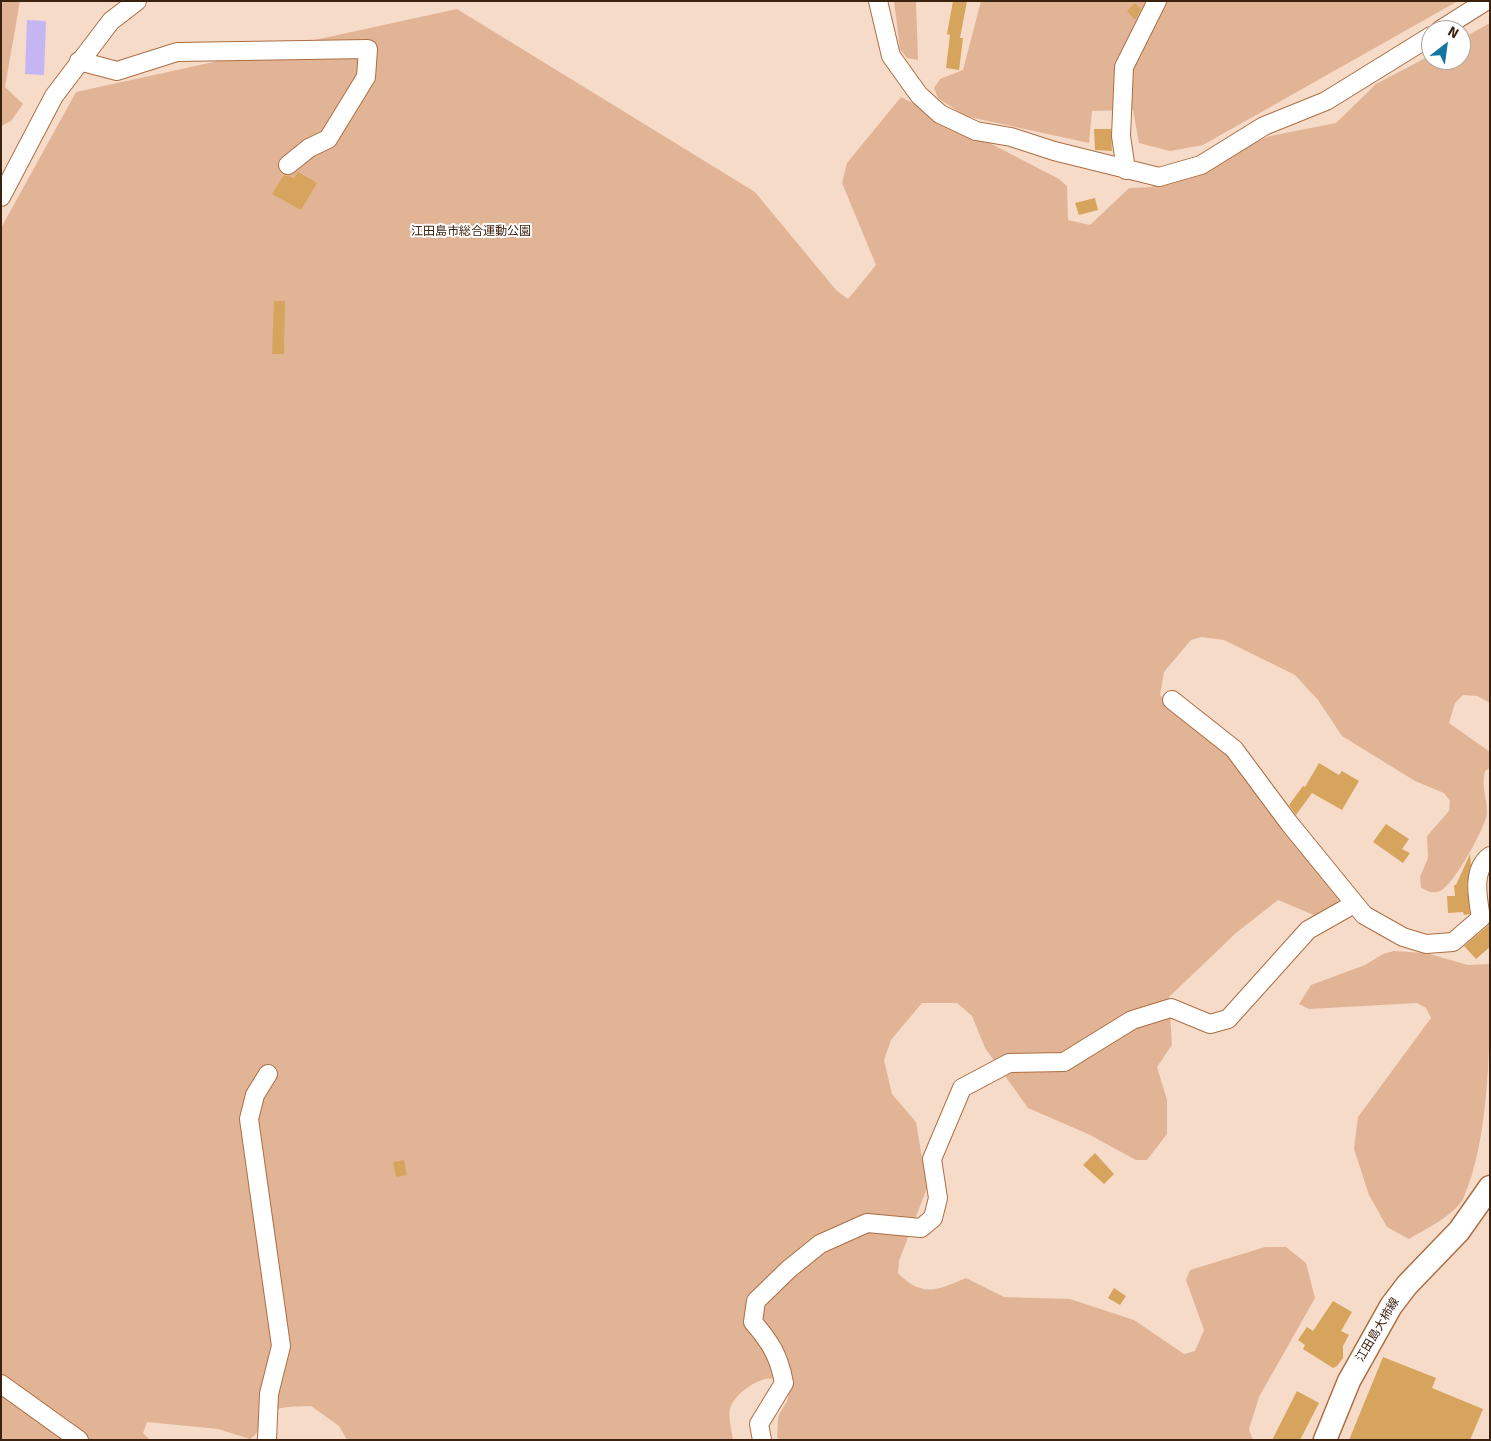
<!DOCTYPE html>
<meta charset="utf-8">
<style>
body{margin:0}
#map{position:relative;width:1491px;height:1441px;overflow:hidden;background:#f7dbc9;font-family:Signika,sans-serif}
canvas{display:block}
.frame{position:absolute;inset:0;border:2px solid #3b220f;pointer-events:none}
.north{position:absolute;left:1421px;top:20px;width:50px;height:50px;box-sizing:border-box;background:#fff;border:1px solid #b1a79f;border-radius:50%;rotate:30deg;font-size:14px;font-weight:700;line-height:20px;text-align:center;color:#3b220f}
.north::after{content:'';display:block;margin:auto;width:18px;height:22px;background:#1477a3;clip-path:polygon(50% 0,100% 100%,50% 72%,0 100%)}
</style>
<div id="map">
<canvas width="1491" height="1441"></canvas>
<div class="frame"></div>
<div class="north">N</div>
</div>
<script>
const context = document.querySelector('canvas').getContext('2d');
context.lineJoin = 'round';
function fillPath(path, color) { context.fillStyle = color; context.fill(path, 'evenodd'); }
function strokePath(path, color, width, dash) { context.strokeStyle = color; context.lineWidth = width; context.lineCap = dash ? 'butt' : 'round'; context.setLineDash(dash || []); context.stroke(path); }
function drawText(font, color, halo, rows, align = 'center') {
  context.font = font + ' Signika,"Noto Sans JP",sans-serif'; context.lineWidth = 4; context.setLineDash([]); context.textBaseline = 'middle'; context.strokeStyle = halo; context.fillStyle = color; for (const [text, x, y, turn = 0] of rows) {
    context.save(); context.translate(x, y); context.rotate((+turn || 0) * Math.PI / 180); context.textAlign = isNaN(turn) ? turn : align; if (halo) context.strokeText(text, 0, 0); context.fillText(text, 0, 0); context.restore();
  }
}
const green = new Path2D(`
 M1,1H20L5,87L23,104L11,121L1,126Z
 M894,1H916L918,60L907,58L900,49Z
 M981,1H1458L1203,145L1170,151L1139,143L1133,110L1092,111L1089,143L965,116L938,98L934,88L940,79L963,70Z
 M457,9L755,192L836,290L848,299L876,265L842,183L847,163L901,97L1059,179L1067,186L1068,220L1090,225L1129,188L1151,187L1270,136L1336,123L1376,84L1431,55V60H1461V39L1490,23V703L1477,696L1463,695L1455,703L1449,723L1490,752V768L1485,771C1481,786 1487,798 1487,813C1486,827 1453,886 1440,891C1432,894 1428,891 1421,888L1420,877L1428,858L1427,836L1449,811L1450,801L1444,793L1415,781L1342,736L1318,700L1295,675L1224,640L1202,637L1191,640L1164,672L1160,695L1174,712L1222,748L1341,898L1321,918L1278,900L1236,933L1169,997L1172,1045L1157,1067L1167,1100V1134L1147,1160H1136L1088,1134L1028,1108L985,1048L972,1016L957,1003H922L891,1040L884,1060L892,1094L916,1122L927,1188L899,1261L898,1273C922,1298 938,1290 966,1278L1004,1297L1070,1299L1134,1320L1184,1354L1195,1351L1204,1330L1186,1280L1190,1270L1265,1247H1286L1306,1263L1315,1298L1259,1397L1249,1429L1253,1440H779L777,1437C778,1430 777,1421 779,1415C783,1406 791,1400 788,1390C779,1362 734,1390 730,1409C728,1418 732,1431 733,1440H347L339,1426L311,1406C299,1407 278,1405 269,1414C260,1423 262,1431 250,1439L218,1429L147,1422L143,1433L150,1440H1V228L76,92Z
 M1394,951L1426,953L1468,965L1490,964C1490,1034 1491,1137 1463,1199C1452,1217 1427,1228 1409,1239L1387,1227L1369,1195L1354,1149L1358,1117L1431,1018L1426,1008L1417,1003L1309,1009L1299,1004L1311,985L1365,965L1383,954Z`);
const water = new Path2D(`
 M27,20L46,21L44,75L25,74Z`);
const building = new Path2D(`
 M953,1H967L960,38H963L959,70L946,68L950,35L947,34Z
 M1135,3L1141,9L1135,20L1127,11Z
 M1094,129H1111L1112,151L1095,150Z
 M298,172L317,183L301,210L272,194L284,175L294,178Z
 M1095,198L1098,210L1079,215L1075,203Z
 M274,301H285L284,354H272Z
 M1319,763L1339,775L1342,771L1359,781L1342,810L1312,793L1296,815L1289,805L1303,786L1305,787Z
 M1386,824L1409,839L1402,849L1410,853L1403,863L1373,842Z
 M1470,854L1471,865L1467,885L1470,914L1464,915L1463,912L1448,913L1447,896H1455L1454,885H1456Z
 M1490,924V947L1476,959L1464,946Z
 M1095,1153L1114,1174L1104,1184L1083,1165Z
 M404,1160L407,1175L396,1177L393,1162Z
 M1114,1288L1126,1296L1120,1305L1108,1298Z
 M1333,1301L1352,1312L1341,1331L1349,1335L1343,1346V1358L1337,1366L1333,1368L1303,1349L1305,1345L1298,1340L1307,1327L1313,1331Z
 M1383,1357L1436,1378L1432,1388L1483,1409L1470,1440H1349Z
 M1297,1391L1319,1403L1300,1440H1272Z`);
const minor = new Path2D(`
 M878,1L891,56L919,95L940,114L976,131L1011,137L1054,151L1159,177L1201,165L1264,126L1326,101L1431,36
 M1440,30L1486,1
 M79,61L117,71L177,52L368,49L366,77L328,139L309,148L288,165
 M1126,170L1121,136L1124,67L1157,1
 M1,197L54,96L111,21L137,1
 M1172,700L1234,749L1289,823L1364,915L1403,937L1426,944L1453,942L1481,918C1478,899 1471,870 1490,856
 M1,1384L79,1440
 M267,1440L269,1394L281,1346L249,1119L255,1095L268,1074
 M762,1440L759,1424L784,1383C779,1356 771,1343 753,1322L756,1301L789,1269L820,1244L867,1223L921,1228L933,1218L938,1198L932,1159L962,1088L1009,1063L1064,1062L1132,1020L1171,1008L1210,1024L1228,1019L1308,930L1354,904`);
const major = new Path2D(`
 M1325,1440L1349,1381L1391,1306L1407,1285L1459,1231L1490,1187`);
const parkNames = [
 ["江田島市総合運動公園",471,232]
];
const streetNames = [
 ["江田島大柿線",1378,1330,-59]
];
fillPath(green, '#e2b496');
fillPath(water, '#c4b6f3');
fillPath(building, '#d6a45c');
strokePath(minor, '#ad6e42', 20);
strokePath(major, '#ad6e42', 25);
strokePath(minor, '#fff', 18);
strokePath(major, '#fff', 22);
drawText('12px', '#3f220d', '#fff', parkNames);
drawText('12px', '#3b220f', '#fff', streetNames);
</script>
